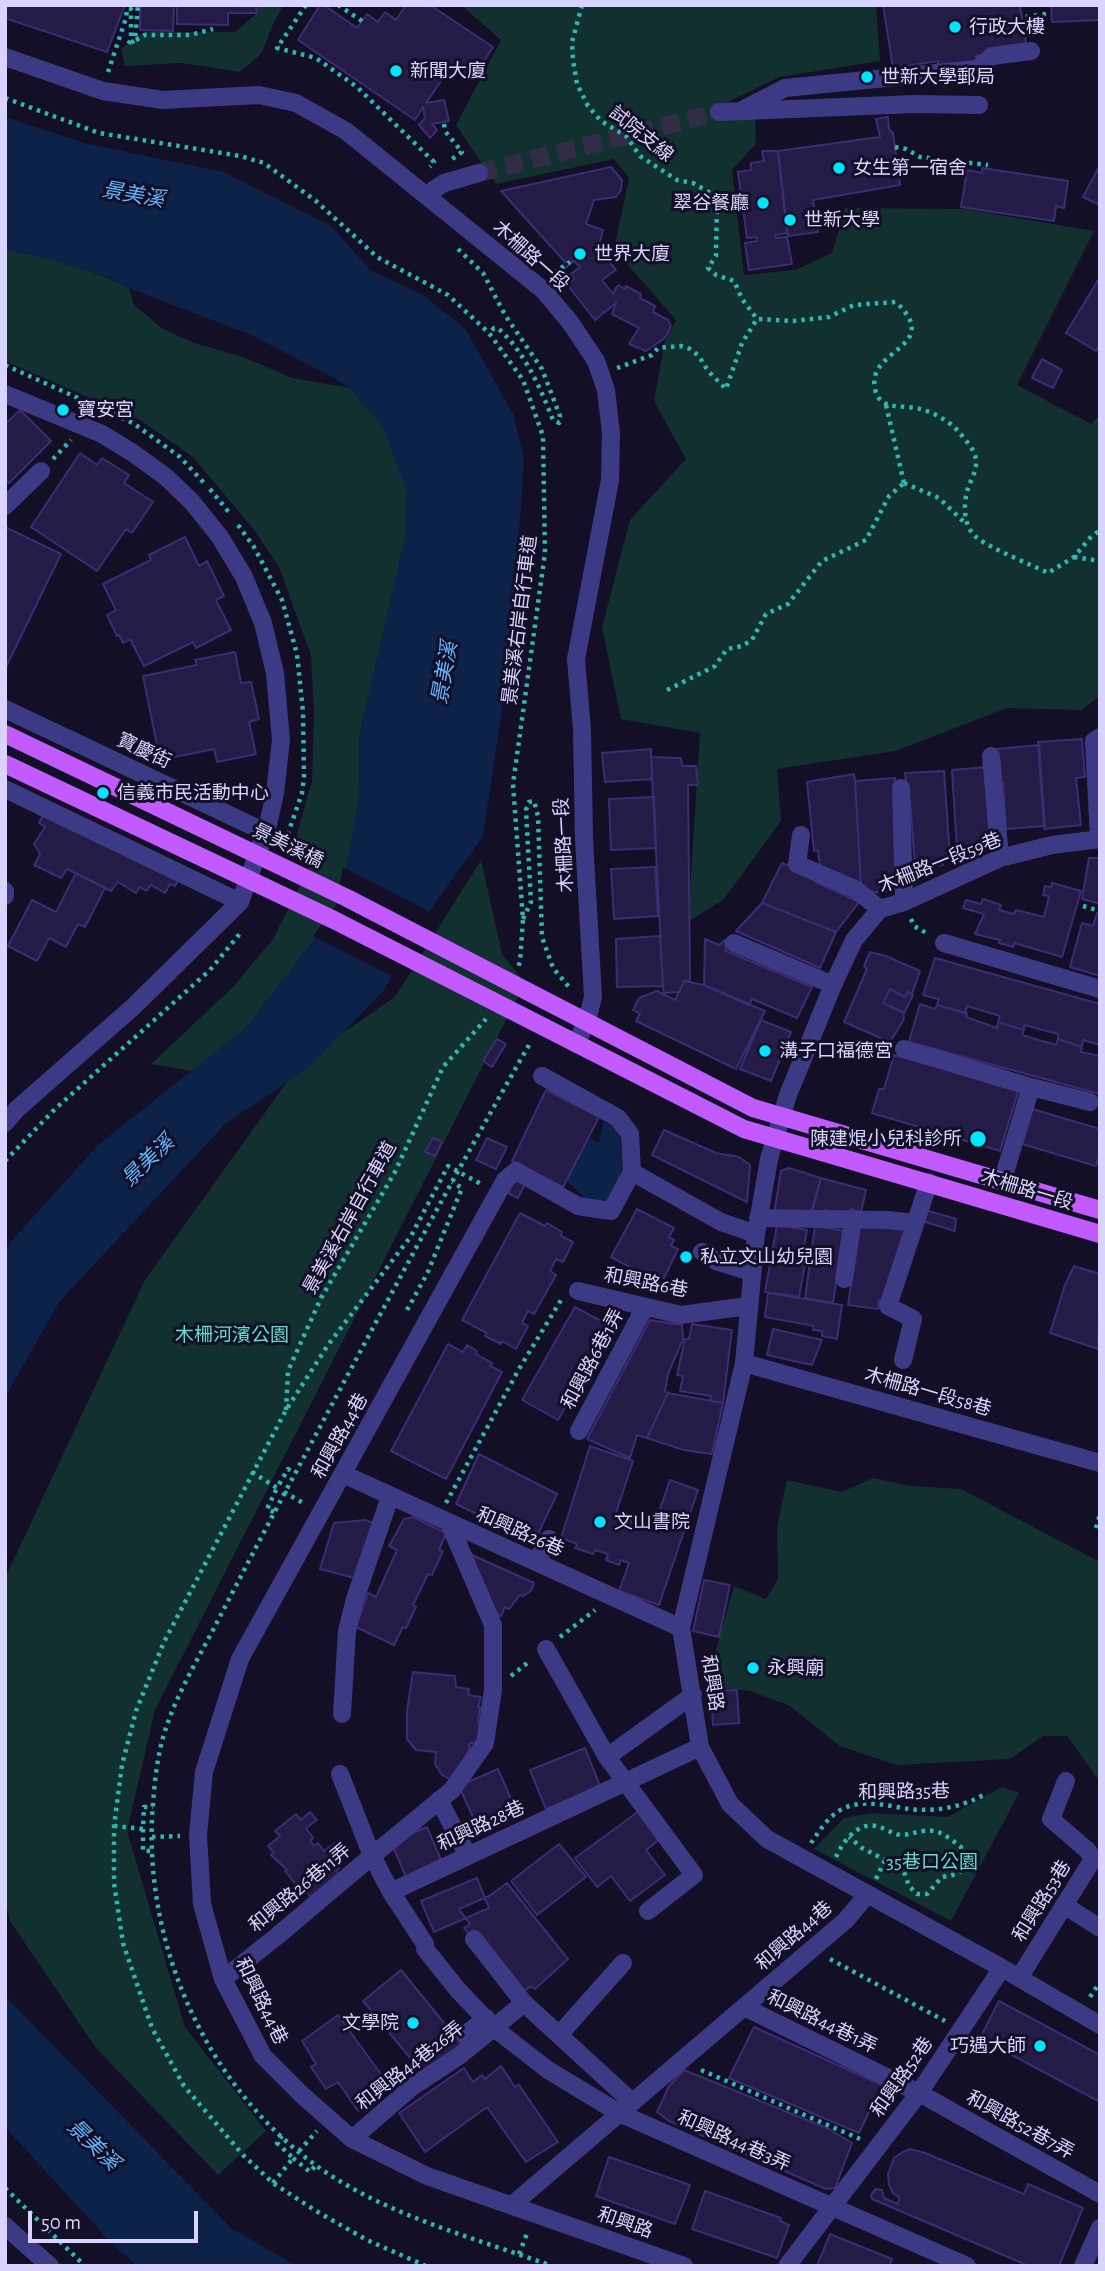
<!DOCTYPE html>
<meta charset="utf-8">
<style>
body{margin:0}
#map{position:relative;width:1105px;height:2271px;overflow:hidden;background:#130f26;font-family:"Alegreya Sans",sans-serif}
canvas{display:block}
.frame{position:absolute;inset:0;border:7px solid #d9d4ff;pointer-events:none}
.scale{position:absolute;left:28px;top:2211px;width:170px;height:32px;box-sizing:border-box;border:4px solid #d9d4ff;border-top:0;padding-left:9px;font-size:21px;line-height:24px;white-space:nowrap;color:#d9d4ff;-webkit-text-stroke:5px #130f26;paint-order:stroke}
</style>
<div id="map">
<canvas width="1105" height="2271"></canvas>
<div class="frame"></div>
<div class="scale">50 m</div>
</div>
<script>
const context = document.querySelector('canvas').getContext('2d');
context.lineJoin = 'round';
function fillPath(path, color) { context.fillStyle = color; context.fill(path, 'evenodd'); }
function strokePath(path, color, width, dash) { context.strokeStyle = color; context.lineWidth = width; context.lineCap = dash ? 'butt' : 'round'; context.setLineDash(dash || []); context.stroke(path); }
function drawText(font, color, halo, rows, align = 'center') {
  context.font = font + ' "Alegreya Sans","Noto Sans TC",sans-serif'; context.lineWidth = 6; context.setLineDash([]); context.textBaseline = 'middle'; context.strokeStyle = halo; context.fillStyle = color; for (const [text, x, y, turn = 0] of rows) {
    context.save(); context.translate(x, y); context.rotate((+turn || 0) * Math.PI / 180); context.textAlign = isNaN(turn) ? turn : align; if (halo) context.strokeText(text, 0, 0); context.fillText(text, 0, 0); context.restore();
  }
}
const green = new Path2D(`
 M256,5H284L274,22L262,53L240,72L182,63L125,66L121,49L144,32H235L257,13Z
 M461,5H876L880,61L779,77L724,104L755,119L756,144L732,170L744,275L795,270L832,253L845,208L964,209L1094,231L1017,385L1091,424L1100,414V696L1081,710L1007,708L895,751L777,769L781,821L724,899L688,922L700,733L621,719L602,627L630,520L686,459L654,401L665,341L676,320L614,249L629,178L614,159L496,184L456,125L501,40Z
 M5,249C47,258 91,268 129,288L134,305L163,329L194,343L243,357L292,378L350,388L383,426L407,491L405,539L359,737L360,790L340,906L246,1028L192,1071L151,1064L233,987L273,939L318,850L296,837L312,781L314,712L311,655L279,567L255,531L193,457L140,420L5,361Z
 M481,860L502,954L525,983L155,1710L127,1831L185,2027L266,2131L218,2175L96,2048L10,1921L5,1899V1578L145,1280L302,1061L395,997Z
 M873,1478L911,1486L961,1489L1100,1562V1782L1067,1736H1043L1010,1759L896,1765L840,1746L790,1706L751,1691L706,1686L734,1586L766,1599L778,1579L777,1527L787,1480L842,1492Z
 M1002,1787L1019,1793L951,1921L814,1849L844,1818L871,1813L948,1817Z`);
const water = new Path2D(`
 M5,117L84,143L223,172L331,226L370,270L425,296L466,330L513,414L524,458L516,582L501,717L483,836L429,912L384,990L308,1069L226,1123L59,1302L5,1398L6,1247L99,1144L246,1028L340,906L360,790L359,737L405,539L407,492L383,426L350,388L334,378L251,335L129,288L108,277L37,256L5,249Z
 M603,1122L615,1126L620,1135L623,1171L605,1203H590L566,1180L589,1137L599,1143Z
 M5,1996L231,2228L297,2266H138L116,2248L5,2127Z`);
const pier = new Path2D(`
 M343,867L432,913L395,978L313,936L336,905Z`);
const building = new Path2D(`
 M5,5H125L107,52L5,18Z
 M140,5H174L173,31L140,30Z
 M177,5H256L257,13H228V25L177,24Z
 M320,5H324L357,28L367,14L378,22L385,12L396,20L406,5H430L493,47L473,78L452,65L426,103L444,100L449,121L432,124L437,130L430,138L419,125L425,118L423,107L415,120L298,40Z
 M883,5H1020L1027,49L976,56L977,62L938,67V61L893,68Z
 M1051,5H1100V20L1052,22Z
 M888,117L889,129L893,133L900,185L813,200L818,232L788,236L778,151L880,137L876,119Z
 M762,151H778L787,233L775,235L776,238L787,237L792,264L749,270L745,243L757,241V237L747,238L738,172L751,170V163L764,161Z
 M1100,165V205L1083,197Z
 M611,167L622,180L621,190L616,197L594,200L586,224L603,230L598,248L616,270L602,280L613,294L618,285L625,289L626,286L641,294L640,298L655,306L653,312L668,320L671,326L665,338L646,351L629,344L639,328L612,314L616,303L595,320L558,273L574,261L565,262L501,191Z
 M982,168L1068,181L1064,208L1056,206L1054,221L961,207L967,170L982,173Z
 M574,261L580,267L571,274L574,279L568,285L558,273Z
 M1100,277V344L1096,351L1066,333Z
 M1042,359L1062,370L1053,388L1032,378Z
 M20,410L51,441L9,483L5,479V424Z
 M80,453L97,465L102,458L129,475L124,483L153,502L132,533L126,529L97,571L31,527Z
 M5,527L61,554L5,669Z
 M185,537L199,566L207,561L224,596L216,600L231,630L196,648L193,642L144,666L130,639L123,643L119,635L117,636L107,615L116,610L103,584L151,560L149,555Z
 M235,652L241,683L251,682L259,719L249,722L256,754L217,762L214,749L160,760L143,676L197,665L195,660Z
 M1082,739L1085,777L1076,778L1081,825L1044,829L1038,742Z
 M1039,745L1045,826L1006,829L1003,783H1001L998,771L997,749Z
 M651,749L652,779L605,782L602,753Z
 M651,757L681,758L682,766H696L698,785H688L690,981H684L679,992L664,993L663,986Z
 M986,767L990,846L957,849L952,770Z
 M944,771L950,859L943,861V865L915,867L910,800H908L905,773Z
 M854,774L855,781L861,884L820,868L818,850L814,851L807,782Z
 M895,778L898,885L884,893L867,891L861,884L855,781Z
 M654,797L656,848L611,850L609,799Z
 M43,815L178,880L175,886L170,884L165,893L151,885L146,891L140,887L136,893L118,882L111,891L67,869L61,878L34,865L40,854L34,844L45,827L39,823Z
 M1089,858H1100V904L1082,899Z
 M782,863L805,872L816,882L859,902L836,932L762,903Z
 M655,867L658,916L614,919L611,869Z
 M76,873L105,888L85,927L78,924L66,947L49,938L37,961L8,946L32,900L56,912Z
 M1052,883L1081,891L1062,957L1014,943L1013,947L999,943L1000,940L975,934L984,914L963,908L966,900L981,904L983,899L1001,905L999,910L1014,914L1016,910L1044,917L1049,896L1043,895L1045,886L1051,887Z
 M762,903L836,932L820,968L736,931Z
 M1097,913H1100V976L1070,967L1082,923L1093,926Z
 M660,936L663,986L617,987L616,939Z
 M705,939L719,945L725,940L726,951L812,987L797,1018L752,999L749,1005L704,985Z
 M870,952L886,956L920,971L912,994L907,992L905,997L890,989L883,1003L903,1012L904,1019L890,1042L844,1022L867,969L864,966Z
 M935,958L1100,1004V1045L1083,1040L1082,1047L1058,1039V1034L1024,1025V1030L998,1022L1000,1016L967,1006L965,1013L937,1005L939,999L923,995Z
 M684,981L704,985L765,1011L736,1069L636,1021L640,1014L633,1010L639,998L657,991L675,1000Z
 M890,989L905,997L907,992L913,995L904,1013L883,1003Z
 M920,1004L935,1009L937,1005L967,1013L966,1017L997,1028L998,1022L1024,1030L1022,1035L1056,1045L1058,1039L1082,1047L1081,1052L1100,1056V1094L909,1042Z
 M761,1020L791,1032L771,1081L740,1069Z
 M497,1039L506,1044L492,1067L483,1061Z
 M894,1055L1019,1089L1000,1151L872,1113L879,1089H884Z
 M546,1090L599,1117L563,1187L512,1161Z
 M1032,1109L1100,1129V1153L1096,1166L1022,1144Z
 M664,1130L716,1153L739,1157L750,1165L747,1202L652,1155Z
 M433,1138L442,1142L435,1156L425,1152Z
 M487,1138L507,1147L496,1169L476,1160Z
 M789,1168L821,1178L810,1216L774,1214L781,1171Z
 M821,1178L866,1190L861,1212L850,1209L849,1215L825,1210L824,1216L812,1212Z
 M515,1179L525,1184L518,1198L508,1193Z
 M637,1209L674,1228L669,1237L674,1240L671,1246L678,1249L664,1278L655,1274L652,1279L611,1257Z
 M925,1210L956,1219L955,1231L922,1221Z
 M520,1213L545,1226L547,1223L562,1232L561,1236L573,1242L563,1262L556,1259L550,1271L556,1275L534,1314L528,1311L522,1323L528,1326L516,1349L502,1341L501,1344L485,1336L487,1333L462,1320Z
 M777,1225L807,1230L801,1264H805L799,1297L765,1292Z
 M860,1225L907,1229L883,1300H879L878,1309L848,1305Z
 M815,1226L844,1231L833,1303L805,1298Z
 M1074,1266L1100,1274L1098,1349L1050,1333L1065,1285Z
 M768,1293L842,1305L837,1339L822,1336V1331L813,1330L814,1326L765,1317Z
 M575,1307L610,1326L558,1420L522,1400Z
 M650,1320L682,1325L683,1339L668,1374L665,1391L668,1393L647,1438L637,1435L630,1458L587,1439Z
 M692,1324L732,1330L723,1403L710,1401L711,1396L680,1391L683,1376L677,1375L685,1339H689Z
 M773,1329L822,1340L812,1365L767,1355Z
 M448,1344L463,1352L467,1345L477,1351L476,1354L492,1363L490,1366L502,1372L446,1479L391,1451Z
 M668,1393L723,1403L712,1454L684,1450L647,1438Z
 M590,1446L633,1461L615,1516L653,1529L670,1480L698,1490L659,1605L619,1591L629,1563L621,1560L619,1565L606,1560L608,1554L595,1550L593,1554L575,1548L577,1544L561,1538Z
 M479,1454L557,1494L534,1542L456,1504Z
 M413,1517L446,1533L439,1550L443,1551L432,1575L428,1574L413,1605L416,1607L406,1628L403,1627L394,1645L356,1627L368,1593L376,1597L397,1550L389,1546L404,1519Z
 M365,1520L376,1524L358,1579L320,1569L334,1523Z
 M470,1554L534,1583L531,1591L523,1596L520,1595L509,1609L505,1607L501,1616L495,1613Z
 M704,1580L730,1585L719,1637L693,1631Z
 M413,1672L455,1676L456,1687L469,1689L468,1695L481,1697L478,1707H480L478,1722L483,1723L479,1744L470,1743L467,1757L451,1780L442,1775L435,1764L436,1752L416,1750L407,1739V1711Z
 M737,1690L739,1723L713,1725L711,1691Z
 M585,1748L600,1786L546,1809L530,1770Z
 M498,1769L518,1815L479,1831L459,1786Z
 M639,1811L660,1839L646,1850L665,1875L630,1901L611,1876L597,1887L575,1858Z
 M310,1812L317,1820L306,1828L313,1838L310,1840L314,1846L318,1843L324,1851L335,1843L342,1851L332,1859L339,1868L336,1871L342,1879L314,1901L306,1891L303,1894L285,1871L287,1870L271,1855L274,1853L268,1846L280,1836L275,1831L296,1814L301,1820Z
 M427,1827L442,1862L406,1877L391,1842Z
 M559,1844L586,1877L537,1915L511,1881Z
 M477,1878L489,1908L434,1932L421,1901Z
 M507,1883L568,1959L535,1989L531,1986L522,1993L470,1936L464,1928L470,1924L459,1909L489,1896Z
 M401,1970L462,2045L425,2076L363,2001Z
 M999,2001L1100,2055V2102L980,2038Z
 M338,2015L391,2088L358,2111L338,2082L326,2089L311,2067L316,2064L302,2041Z
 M754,2027L882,2085L859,2133L729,2078Z
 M501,2066L515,2087L519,2085L558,2142L526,2162L487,2107L425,2152L399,2113L464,2068L473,2082L482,2075L485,2079Z
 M684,2070L829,2129L852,2143L835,2188L826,2189L669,2121L657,2112L669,2086Z
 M910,2149L925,2153L1024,2194L1028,2184L1083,2208L1059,2266H1029L872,2199L871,2195L876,2189L882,2190L884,2198L897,2204L900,2198L893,2193L889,2185L888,2174L894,2158L901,2153Z
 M609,2157L690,2185L675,2224L596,2196Z
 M705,2191L781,2218L780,2221L789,2225L777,2258L692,2229Z
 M830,2234L892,2259L889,2266H817Z`);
const minorTunnel = new Path2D(`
 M479,173L719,112`);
const path = new Path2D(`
 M306,5L277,48L316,58L357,87L434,162L430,167
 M338,5L362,21
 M582,5L572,42L573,60L577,84L588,106L601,121L626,136L640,156L677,180L693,183L717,197L716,256L708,268L716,275L734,281L742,299L757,319L793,321L829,317L854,305L896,302C944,348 866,348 875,389C880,412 903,404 920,409C932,412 948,420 957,430C964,438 976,450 976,461C977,472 969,482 967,492C963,506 964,527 976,537C991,549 1030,564 1048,573L1074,557L1090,538L1100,530
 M1046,14L1024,17L1026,32L1047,30
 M136,40L145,35H190L213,29
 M108,72L126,18L127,9H131V39L128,45L135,40L138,5
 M5,98L99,133L240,156L264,163L316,201L377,257L448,295L489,333L523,380L543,436L545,553L513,784L523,920L520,962L518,967
 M444,124L445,131L462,152L452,159
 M895,147L906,149L920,157L988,165
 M458,249L483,273L505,315L542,369L560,416L559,423L553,420C540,387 525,353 499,329L494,328L489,333
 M554,273L570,262
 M5,365L133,423L180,457L204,483
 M617,368L652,355L658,348L681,346L690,349L699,356L708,371L726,389L742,343L757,319
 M886,405L904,483
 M53,459L71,440
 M904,483L939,498L966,524
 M210,489L231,515
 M238,525L254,547L282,600L297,654L303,712L304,777L302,793L284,845
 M1074,557L1100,561
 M667,690L715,666L727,649L742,646L752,640L766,614L788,604L822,561L866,540L889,496L904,483
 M1083,906L1100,911
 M523,919L531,902L526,810L529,802L534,801L538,816L542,937L553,968L569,987
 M911,919L914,926L928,934
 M529,1045C449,1184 374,1326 298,1468C269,1522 241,1576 213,1630C195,1664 175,1698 164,1734C156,1761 154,1789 152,1817C146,1949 207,2085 314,2164C384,2215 472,2237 552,2266
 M5,1161L55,1109L210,970L242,931
 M407,1310L427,1274L462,1188L452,1182
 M286,1410L288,1371L321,1298L395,1172L443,1067L486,1019
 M252,1472L277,1488L288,1469L295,1473
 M284,1492L305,1504
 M446,1503L519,1369L561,1300
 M274,1512L267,1509L277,1488
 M1096,1528L1100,1514
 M560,1637L595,1610
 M511,1676L531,1660
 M114,1826L143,1829L144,1807H153
 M143,1829V1851H152
 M152,1837L180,1836
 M811,1843C820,1830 829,1815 844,1808C865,1799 888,1806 909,1809C937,1812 963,1807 987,1793
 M836,1857C842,1843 857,1822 876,1826C885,1828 892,1834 901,1835C909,1835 915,1832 923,1831C939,1828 949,1838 961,1847L963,1868L958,1874L942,1877L927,1894H917L909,1886L903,1869L862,1848L849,1837
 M876,1879L885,1860
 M830,1959L945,2021
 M1090,1997L1100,1982
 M701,2070L860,2139
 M299,2151L317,2131
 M293,2158L310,2172L316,2165
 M273,2183L293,2158L277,2143L282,2136
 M5,2188L85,2266
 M519,2254L528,2231
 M426,2266L367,2240L316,2211L273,2183L243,2155L184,2086L152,2028L123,1943L114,1883V1826L122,1765L136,1711L164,1642L286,1410L328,1345L411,1236L448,1166L481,1184`);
const minor = new Path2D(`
 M5,57L103,91L163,100L259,95L296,103L346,131L543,290L570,322L596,361L606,390L611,433L610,480L576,659L582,730L584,839L593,997L587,1021L576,1044
 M744,109L785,88L977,69L992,56L1031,51
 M719,112L915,104L979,105
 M426,195L444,183L479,173
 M5,394L102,434L133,453L166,477L192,502L220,537L244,577L263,623L275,673L281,740L275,793L268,825L240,902L133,1007L17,1109L5,1123
 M5,506L41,471
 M5,709L265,832
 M991,756L1000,858
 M901,788L904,902
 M5,789L240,902
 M801,835L797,864L855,889L880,909
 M1099,839L1094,741L1100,737
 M1100,839L1052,845L1000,858L904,902L880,909L854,940L833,985L788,1095L769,1159L756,1234L744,1363L681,1628L700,1747L730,1804L767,1839L1002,1968L1100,2025
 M5,891V896
 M734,943L833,985
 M944,943L1100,989
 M904,1049L1031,1087L1002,1182
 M542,1076L618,1118L630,1134L632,1172L611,1211L578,1206L516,1171L505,1180L240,1659L204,1772L198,1835L202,1904L223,1979L263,2056L301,2094L352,2139L427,2176L684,2266
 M1031,1087L1090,1102
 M632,1172L721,1222L756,1234
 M758,1218L888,1220L915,1223
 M702,1252L718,1262L751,1272
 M844,1279L853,1219
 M578,1291L681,1315L748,1306
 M903,1360L913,1319L888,1306L929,1182
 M744,1363L1100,1463
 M579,1431L645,1307
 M343,1474L681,1628
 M536,1562L549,1539
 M546,1649L607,1757L694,1875L648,1911
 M342,1714L347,1631L355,1599L390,1497
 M607,1757L693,1695
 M340,1774L372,1856L452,1790L485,1743L493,1690V1625L449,1523
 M439,1800L468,1856
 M391,1892L425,1944
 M1064,1905L1100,1928
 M474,1939L524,2003L632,2102
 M425,1949L458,1990L494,2028L548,2070L619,2113L967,2266
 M1019,1978L1093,1859L1087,1850L1051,1819L1066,1781
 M223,1979L276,1937L372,1856L391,1892L700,1747
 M744,2007L919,2093L1100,2194
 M465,2035L486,2018
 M559,2035L623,1963
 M352,2139L412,2087L459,2056L524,2003
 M512,2205L846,1920L867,1895
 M5,2226L50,2266
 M787,2266L919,2093L1002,1968
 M1083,2266L1100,2228`);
const major = new Path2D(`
 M5,734L347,898L753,1108L1100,1210
 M5,764L334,920L744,1129L1100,1234`);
const markers = [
 [955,27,7,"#00e5ff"],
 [396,71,7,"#00e5ff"],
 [867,77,7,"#00e5ff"],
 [839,168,7,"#00e5ff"],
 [763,203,7,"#00e5ff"],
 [790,220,7,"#00e5ff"],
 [580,254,7,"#00e5ff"],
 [63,410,7,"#00e5ff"],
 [103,793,7,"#00e5ff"],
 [765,1051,7,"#00e5ff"],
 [978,1139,9,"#00e5ff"],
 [686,1257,7,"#00e5ff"],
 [600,1522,7,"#00e5ff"],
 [753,1668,7,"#00e5ff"],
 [413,2023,7,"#00e5ff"],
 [1040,2046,7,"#00e5ff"]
];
const poiNames = [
 ["行政大樓",969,27],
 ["新聞大廈",410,71],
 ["世新大學郵局",881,77],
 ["女生第一宿舍",853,168],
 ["翠谷餐廳",749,203,"right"],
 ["世新大學",804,220],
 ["世界大廈",594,254],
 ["寶安宮",77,410],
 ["信義市民活動中心",117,793],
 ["溝子口福德宮",779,1051],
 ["陳建焜小兒科診所",962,1139,"right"],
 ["私立文山幼兒園",700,1257],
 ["文山書院",614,1522],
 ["永興廟",767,1668],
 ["文學院",399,2023,"right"],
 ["巧遇大師",1026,2046,"right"]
];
const streetNames = [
 ["試院支線",641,134,39],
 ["木柵路一段",531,256,42],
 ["景美溪右岸自行車道",520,620,-83],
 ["寶慶街",144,751,25],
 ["木柵路一段",564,845,-93],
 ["景美溪橋",288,846,26],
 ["木柵路一段59巷",940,863,-22],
 ["木柵路一段",1027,1190,17],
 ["景美溪右岸自行車道",350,1218,-61],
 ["和興路6巷",646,1283,11],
 ["和興路6巷1弄",593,1359,-62],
 ["木柵路一段58巷",928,1392,16],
 ["和興路44巷",340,1436,-61],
 ["和興路26巷",520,1532,24],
 ["和興路",712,1683,81],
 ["和興路35巷",904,1792,-1],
 ["和興路28巷",481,1826,-25],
 ["和興路26巷11弄",300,1888,-40],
 ["和興路53巷",1042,1901,-58],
 ["和興路44巷",794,1936,-41],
 ["和興路44巷",261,2001,64],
 ["和興路44巷1弄",822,2022,26],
 ["和興路44巷26弄",410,2066,-38],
 ["和興路52巷",902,2077,-55],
 ["和興路52巷7弄",1020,2125,29],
 ["和興路44巷3弄",734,2141,24],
 ["和興路",625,2223,19]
];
const parkNames = [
 ["木柵河濱公園",232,1335],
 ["35巷口公園",932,1862]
];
const waterNames = [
 ["景美溪",133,195,10],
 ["景美溪",445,673,-80],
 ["景美溪",148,1161,-44],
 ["景美溪",93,2145,44]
];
fillPath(green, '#12302f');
fillPath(water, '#0c2248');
fillPath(pier, '#130f26');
fillPath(building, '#241b47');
strokePath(building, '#3b2d73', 2);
strokePath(minorTunnel, '#312d47', 18, [18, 9]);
strokePath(path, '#2fb8b0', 4.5, [3.5, 5]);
strokePath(minor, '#3d3a85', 18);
strokePath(major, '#c25bff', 18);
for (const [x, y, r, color] of markers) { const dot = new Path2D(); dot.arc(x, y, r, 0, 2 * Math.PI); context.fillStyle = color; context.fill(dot); strokePath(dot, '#130f26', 2.5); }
drawText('19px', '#d9d4ff', '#130f26', poiNames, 'left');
drawText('19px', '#d9d4ff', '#130f26', streetNames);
drawText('19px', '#5fe0c0', '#130f26', parkNames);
drawText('italic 21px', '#62b6ff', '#130f26', waterNames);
</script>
